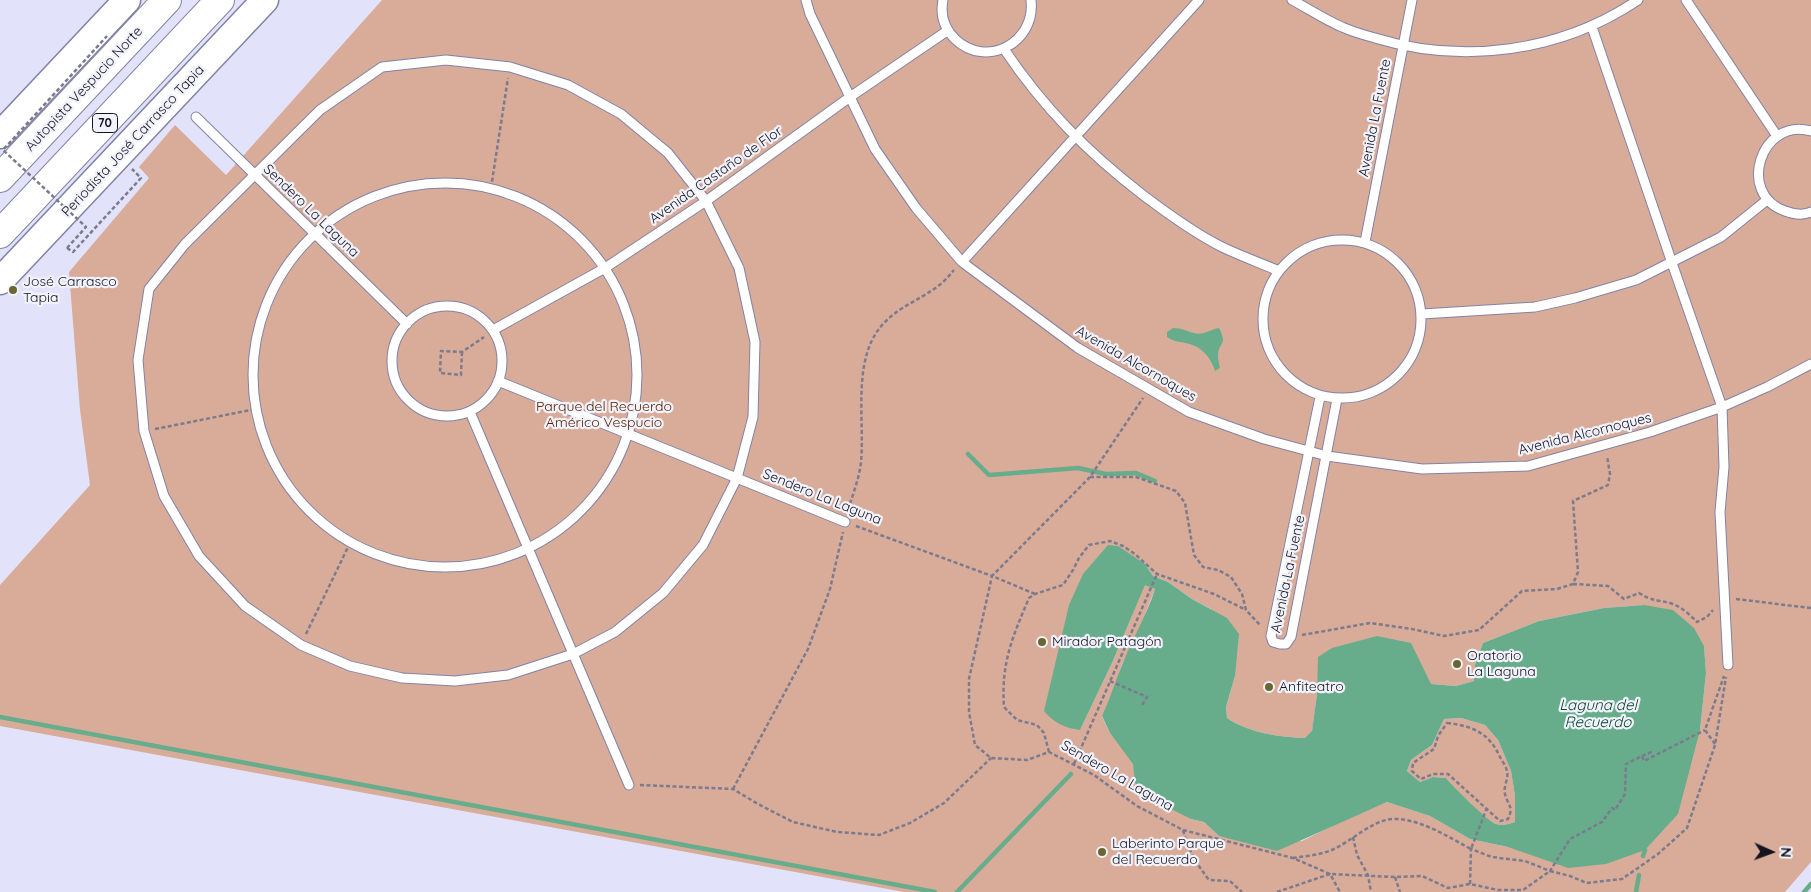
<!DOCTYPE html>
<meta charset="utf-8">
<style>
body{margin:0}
#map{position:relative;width:1811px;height:892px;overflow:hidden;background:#e2e3fa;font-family:Quicksand,sans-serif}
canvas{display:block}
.north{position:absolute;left:1746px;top:827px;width:50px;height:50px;-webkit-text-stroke:4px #f1f2fa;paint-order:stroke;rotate:92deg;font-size:14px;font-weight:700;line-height:20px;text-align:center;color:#151522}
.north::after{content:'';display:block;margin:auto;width:18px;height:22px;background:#151522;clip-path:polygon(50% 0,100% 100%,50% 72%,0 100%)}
</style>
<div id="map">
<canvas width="1811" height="892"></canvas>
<div class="north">N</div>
</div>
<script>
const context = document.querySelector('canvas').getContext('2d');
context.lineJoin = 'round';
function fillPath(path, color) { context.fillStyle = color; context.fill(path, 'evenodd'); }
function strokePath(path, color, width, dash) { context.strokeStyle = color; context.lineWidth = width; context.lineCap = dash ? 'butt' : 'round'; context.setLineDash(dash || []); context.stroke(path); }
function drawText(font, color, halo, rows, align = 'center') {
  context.font = font + ' Quicksand,sans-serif'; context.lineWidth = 4.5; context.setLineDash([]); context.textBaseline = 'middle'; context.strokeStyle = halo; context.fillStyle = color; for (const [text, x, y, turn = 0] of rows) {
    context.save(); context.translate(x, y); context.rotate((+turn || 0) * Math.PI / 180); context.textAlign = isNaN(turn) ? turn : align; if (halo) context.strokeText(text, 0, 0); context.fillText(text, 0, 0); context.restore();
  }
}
const green = new Path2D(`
 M382,0H1811V862L1785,892H904L0,726V585L90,485L80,410L69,272L149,178L139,167L175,125L226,175ZM1145,564L1153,576L1168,582L1192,599L1211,609L1235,676L1226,707L1227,718C1249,733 1279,737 1305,738L1312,732L1317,694L1431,684L1456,686L1474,681L1475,665L1483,643L1539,621L1604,608L1644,605L1704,646L1706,673L1700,730L1508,847L1470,839L1430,816L1387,802L1342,821L1302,841L1219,836L1204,822L1191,819L1135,783L1134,764L1110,733L1102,717L1113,693L1122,664L1139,630L1155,589L1145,584L1112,663L1080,730Z
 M1461,718L1485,725L1498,740L1511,771L1515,796V822C1509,824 1503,826 1496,824C1486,821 1454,787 1446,778L1433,777L1420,782L1407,771L1411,760L1432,745L1444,719Z`);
const water = new Path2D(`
 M1173,328C1182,328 1186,331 1194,333C1202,336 1211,329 1219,328C1228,346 1219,341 1218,355C1218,360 1219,364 1220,368L1215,371C1211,357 1200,345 1185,343C1177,341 1174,342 1167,337V332Z
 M1108,545L1118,546L1145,564L1153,576L1168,582L1192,599L1227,618L1239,634L1235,676L1226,707L1227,718C1249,733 1279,737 1305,738L1312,731L1317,694L1318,657L1332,648L1377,636L1411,643L1431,684L1456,686L1474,681L1475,665L1483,643L1539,621L1604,608L1644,605L1673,610L1694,628L1704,646L1706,673L1700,730L1678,814L1645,850L1606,864L1568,868L1508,847L1470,839L1430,816L1387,802L1277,851L1219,836L1204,822L1191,819L1143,795L1135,783L1133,764L1110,733L1102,716C1110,699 1115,682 1122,665C1132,639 1147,615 1155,589L1145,585L1112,663L1080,730C1065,728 1054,723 1044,711L1069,605L1083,574ZM1461,718L1485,725L1498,740L1511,771L1515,796V822C1509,824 1503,826 1496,824C1486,820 1454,787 1446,778L1433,777L1420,782L1407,771L1411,760L1432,745L1444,719Z`);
const stream = new Path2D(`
 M968,454L989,475L1078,468L1106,474L1136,473L1155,481
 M0,717L935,892
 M1643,856L1645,850
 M957,892L1071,774
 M1636,892L1639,875
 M1804,892L1811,884`);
const path = new Path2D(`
 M491,188L508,78
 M67,248L73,252L141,178L132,169
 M462,352L461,375L440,373L441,351L462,352L484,337
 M155,429L256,409
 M1090,477H1136L1176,491L1185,503L1194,555L1203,567L1218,570L1231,577L1242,594L1246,610L1260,625
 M848,510C853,494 859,479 861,462C865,419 851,357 884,323C900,306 920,300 938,286C944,282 949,276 954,270
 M856,526L992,576L969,679V712L975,745L991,758L1027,760L1049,752L1094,775L1137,806L1183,830L1293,858L1330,874L1395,877L1422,876L1448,888L1470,884L1498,890H1523L1550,871L1570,876L1587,883L1622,879L1658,854L1687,828L1715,745L1726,677
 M1573,584L1608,586L1624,599L1639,593C1654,602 1655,599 1670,603C1681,606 1690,615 1697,622L1707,617L1713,610
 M1035,594L992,576L1090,477L1143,398
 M1736,599L1811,608
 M306,634L350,543
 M1302,635L1370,623L1412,629L1444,636L1479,630L1522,591L1557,589L1573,584L1578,572L1573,501L1608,485L1610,474L1607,456
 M1110,681L1147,697L1141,707
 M1447,723C1473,726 1489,733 1500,757C1502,761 1506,766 1507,771C1509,778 1503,787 1505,794C1508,806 1514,806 1508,819L1500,821L1448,774H1433L1421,779L1412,771L1413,763L1434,749L1438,736Z
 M1715,744L1705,730L1724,676
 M1049,752L1044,733L1037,725L1017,720L1004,707C1001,663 1012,638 1029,598L1035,594L1063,585L1073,570L1079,558L1089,545L1110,541L1123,546L1135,554L1157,574L1214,594L1246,610
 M1642,756L1654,751
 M1074,764L1157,574
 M640,785L733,789L758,804L793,822L837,832L879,835L910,823L944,803L991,758
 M733,789L808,649L830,589L843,532
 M1183,830C1189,851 1196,863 1209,880L1230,881L1242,892
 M1353,837L1357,855L1368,875L1371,892
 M1293,858C1306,856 1321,855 1334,849C1353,840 1371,821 1392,819C1420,818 1448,837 1471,849L1486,810
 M1395,877L1400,892
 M1470,884L1471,849L1492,857L1525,861L1550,871L1570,839L1602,822L1612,808L1615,810L1625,794L1626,764L1642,756L1644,761L1705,730
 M1277,892L1330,874L1340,892`);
const service = new Path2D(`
 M806,0L810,14L875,149L916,208L962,262L1078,348L1189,412L1264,439L1327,456L1422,469L1528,466L1650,432L1722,407L1767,387L1811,364
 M943,0C940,15 944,28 955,39C986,69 1036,43 1031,0
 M1292,0C1309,9 1325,20 1342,27C1353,32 1364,35 1375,38C1463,65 1561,52 1638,0
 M1686,0L1777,136
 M1592,27L1672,263L1722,407L1724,467L1720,512L1728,665
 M1004,49C1043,107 1087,152 1143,195C1168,214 1194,233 1222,247C1241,256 1260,263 1279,271
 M446,60L510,67L568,85L621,114L668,153L706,201L739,268L755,342L753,417L737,478L703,545L663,593L615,632L573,654L508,675L455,681L402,678L350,666L301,645L245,606L199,556L164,496L144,431L138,360L149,289L185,244L320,110L382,67Z
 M196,117L407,324
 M1811,131C1761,117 1736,194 1785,211C1793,214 1802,216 1811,212
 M253 375a192 192 0 1 1 384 0a192 192 0 1 1-384 0Z
 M1263 319a79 79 0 1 1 158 0a79 79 0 1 1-158 0Z
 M1365,242L1412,0
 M962,262L1199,0
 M392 361a55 55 0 1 1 110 0a55 55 0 1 1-110 0Z
 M1422,314L1535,307L1575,298L1636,280L1721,237L1767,200
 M493,330L605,268L706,201L850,97L947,31
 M498,381L845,522
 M1320,397L1271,636L1273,642L1280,644H1286L1291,637L1337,399
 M470,412L629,785`);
const secondary = new Path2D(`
 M0,135L127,0
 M0,281L265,0`);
const motorway = new Path2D(`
 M0,178L167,0
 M0,234L220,0`);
const pathBridge = new Path2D(`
 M67,248L86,227L3,150L107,36`);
const markers = [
 [13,290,5,"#6b6531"],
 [1042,642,5,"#6b6531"],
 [1457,664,5,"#6b6531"],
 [1269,687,5,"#6b6531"],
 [1102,852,5,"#6b6531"]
];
const shields = [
 [105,123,25]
];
const shieldNames = [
 ["70",105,123]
];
const streetNames = [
 ["Autopista Vespucio Norte",84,89,-47],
 ["Avenida La Fuente",1375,118,-79],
 ["Periodista José Carrasco Tapia",133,141,-47],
 ["Avenida Castaño de Flor",716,175,-35],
 ["Sendero La Laguna",311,211,44],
 ["Avenida Alcornoques",1136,364,30],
 ["Avenida Alcornoques",1585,434,-14],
 ["Sendero La Laguna",822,497,22],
 ["Avenida La Fuente",1288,574,-78],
 ["Sendero La Laguna",1117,776,30]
];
const poiNames = [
 ["José Carrasco",23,282],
 ["Tapia",23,298],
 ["Mirador Patagón",1052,642],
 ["Oratorio",1467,656],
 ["La Laguna",1467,672],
 ["Anfiteatro",1279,687],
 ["Laberinto Parque",1112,844],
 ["del Recuerdo",1112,860]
];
const parkNames = [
 ["Parque del Recuerdo",604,407],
 ["Américo Vespucio",604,423]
];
const waterNames = [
 ["Laguna del",1598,705],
 ["Recuerdo",1598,722]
];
fillPath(green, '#d9ac9a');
fillPath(water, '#67ad8c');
strokePath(stream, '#67ad8c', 4.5);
strokePath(service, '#8183a5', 11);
strokePath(secondary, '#8183a5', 29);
strokePath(motorway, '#8183a5', 30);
strokePath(path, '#7b7b8d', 2.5, [4, 2.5]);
strokePath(service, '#fff', 9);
strokePath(secondary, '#fff', 26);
strokePath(motorway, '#fff', 28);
strokePath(pathBridge, '#7b7b8d', 2.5, [4, 2.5]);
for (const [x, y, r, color] of markers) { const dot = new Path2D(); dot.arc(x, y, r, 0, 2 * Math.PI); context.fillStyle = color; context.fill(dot); strokePath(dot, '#f1f2fa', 2); }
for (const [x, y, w] of shields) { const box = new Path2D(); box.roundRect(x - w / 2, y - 9.5, w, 19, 4); context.fillStyle = '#f1f2fa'; context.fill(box); strokePath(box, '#151522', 1); }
drawText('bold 12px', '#151522', null, shieldNames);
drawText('14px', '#151522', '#f1f2fa', streetNames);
drawText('14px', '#151522', '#f1f2fa', poiNames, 'left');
drawText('14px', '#5a2004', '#f1f2fa', parkNames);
drawText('italic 15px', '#0c4631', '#f1f2fa', waterNames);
</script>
